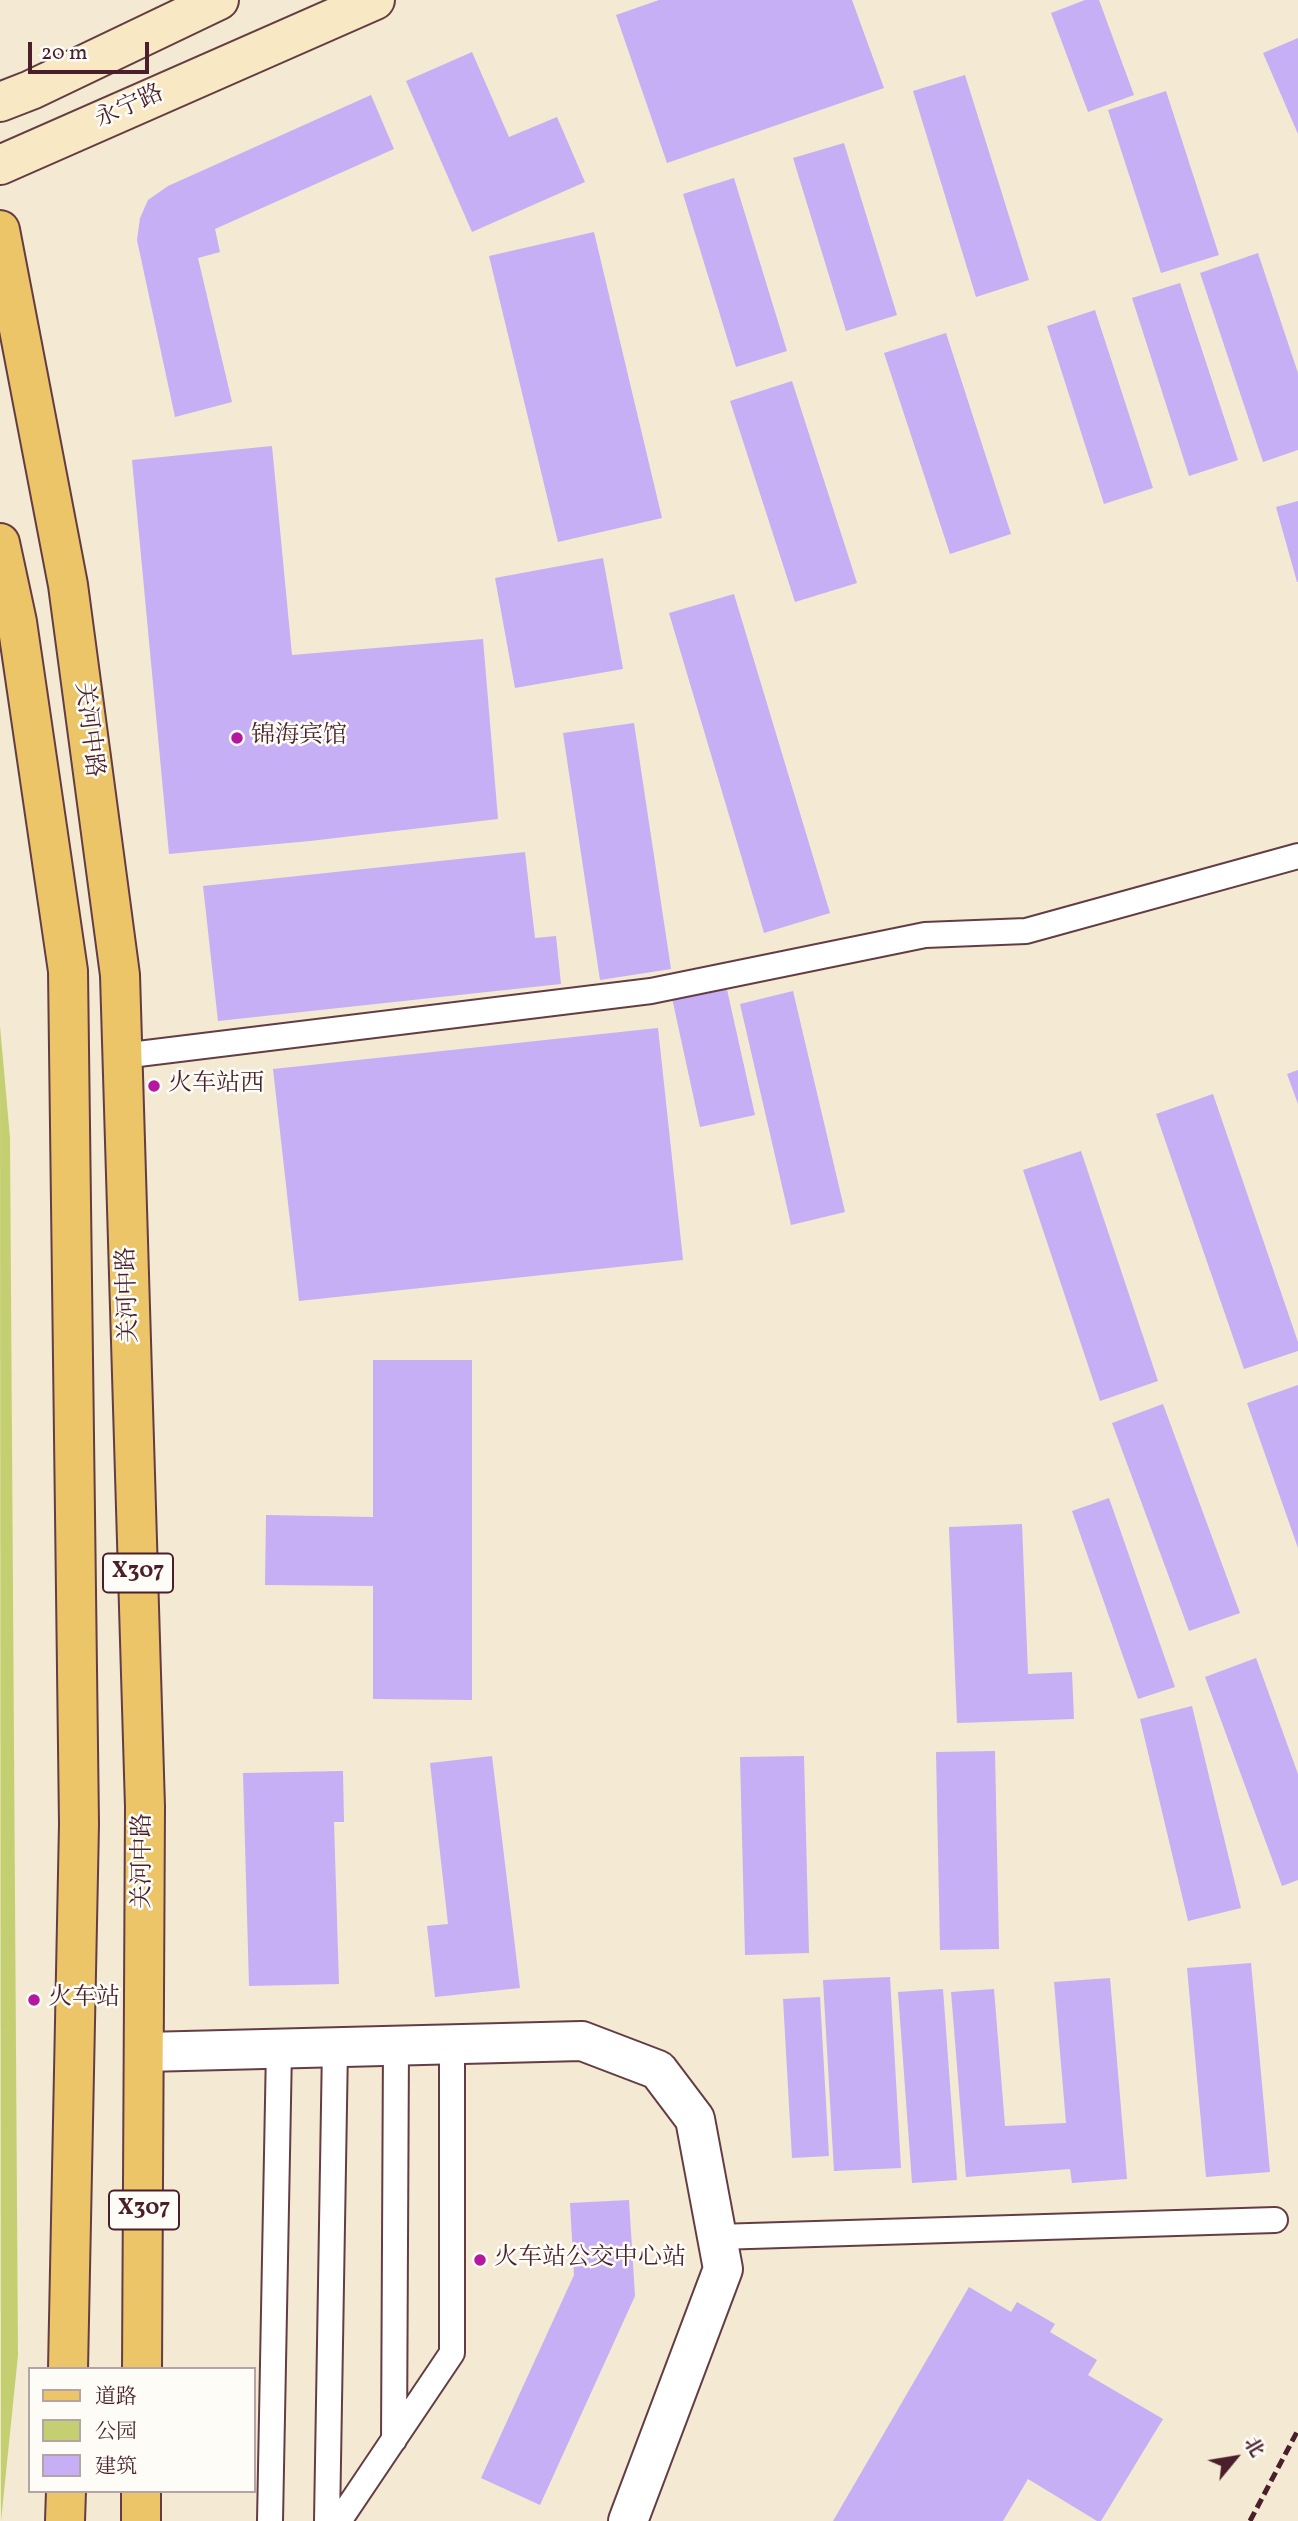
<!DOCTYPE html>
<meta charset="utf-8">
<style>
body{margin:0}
#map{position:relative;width:1298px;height:2521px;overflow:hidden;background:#f4e9d2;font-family:Vollkorn,"Noto Serif SC",serif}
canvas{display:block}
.legend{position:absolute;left:28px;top:2367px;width:228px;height:126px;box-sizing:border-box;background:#fdfcf7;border:2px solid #b5a4a5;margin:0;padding:9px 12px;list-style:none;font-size:21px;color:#4a1f2b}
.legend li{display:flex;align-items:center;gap:14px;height:35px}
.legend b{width:35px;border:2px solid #b5a4a5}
.north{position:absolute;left:1200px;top:2423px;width:70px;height:70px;-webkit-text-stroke:5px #fdfcf7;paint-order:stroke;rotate:60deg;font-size:19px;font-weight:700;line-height:28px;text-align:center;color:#4a1f2b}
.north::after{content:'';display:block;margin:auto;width:24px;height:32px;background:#4a1f2b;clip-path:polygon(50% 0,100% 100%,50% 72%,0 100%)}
.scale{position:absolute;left:28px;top:42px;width:121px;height:32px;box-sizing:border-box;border:4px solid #4a1f2b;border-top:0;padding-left:9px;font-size:21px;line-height:24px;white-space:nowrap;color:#4a1f2b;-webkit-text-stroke:5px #fdfcf7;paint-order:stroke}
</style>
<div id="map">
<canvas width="1298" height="2521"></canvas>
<ul class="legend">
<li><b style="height:9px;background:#edc569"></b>道路</li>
<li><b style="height:19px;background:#c3cf71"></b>公园</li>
<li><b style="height:19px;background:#c6aff4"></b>建筑</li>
</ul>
<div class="north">北</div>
<div class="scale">20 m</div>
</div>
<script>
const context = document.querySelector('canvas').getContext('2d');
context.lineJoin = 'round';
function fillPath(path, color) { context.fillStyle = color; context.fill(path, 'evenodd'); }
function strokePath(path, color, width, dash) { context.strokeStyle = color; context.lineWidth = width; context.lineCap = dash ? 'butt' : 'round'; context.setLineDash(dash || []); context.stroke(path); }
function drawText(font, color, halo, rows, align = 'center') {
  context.font = font + ' Vollkorn,"Noto Serif SC",serif'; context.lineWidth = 5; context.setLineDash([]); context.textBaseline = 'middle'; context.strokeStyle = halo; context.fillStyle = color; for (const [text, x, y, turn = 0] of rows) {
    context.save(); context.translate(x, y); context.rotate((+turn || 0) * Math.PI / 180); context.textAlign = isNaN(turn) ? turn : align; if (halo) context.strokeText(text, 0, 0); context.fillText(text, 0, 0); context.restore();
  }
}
const green = new Path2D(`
 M0,1026L10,1138L18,2355L1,2521Z`);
const building = new Path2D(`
 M659,0H852L884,88L667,163L616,15Z
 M1085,0H1099L1134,95L1088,112L1051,13Z
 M1298,38V134L1263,53Z
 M472,52L509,137L557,117L585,182L472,232L406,81Z
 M965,75L1029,280L976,297L913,91Z
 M1166,91L1219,255L1161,273L1108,110Z
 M371,95L394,149L215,229L220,252L198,258L232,402L175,417L137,240L140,218L148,200L168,186Z
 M844,143L897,315L846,331L793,158Z
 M734,178L787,351L736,367L683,194Z
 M594,232L662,518L558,542L489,256Z
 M1258,253L1298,373V450L1263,462L1200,273Z
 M1180,283L1238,460L1189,476L1132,298Z
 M1095,310L1153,488L1104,504L1047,326Z
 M946,333L1011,534L950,554L884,353Z
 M792,381L857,583L795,602L730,401Z
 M272,446L292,655L483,639L498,819L310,841L169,854L132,460Z
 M1298,501V582H1297L1276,507Z
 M603,558L623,669L515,688L495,578Z
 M734,594L830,913L764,933L669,613Z
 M634,723L671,969L600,980L563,733Z
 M525,852L535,938L556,936L561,984L218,1021L203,886Z
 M726,985L755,1115L700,1127L672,998Z
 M793,991L845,1212L791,1225L740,1004Z
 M658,1028L683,1260L299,1301L273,1069Z
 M1298,1070V1104L1287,1074Z
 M1213,1094L1298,1342V1351L1244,1369L1156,1114Z
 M1081,1151L1158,1381L1100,1401L1023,1170Z
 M373,1360H472V1700L373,1699V1586L265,1585L266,1515L373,1517Z
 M1298,1385V1548L1247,1403Z
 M1163,1404L1240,1613L1189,1631L1112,1423Z
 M1109,1498L1175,1687L1138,1699L1072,1511Z
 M1022,1524L1028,1674L1072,1672L1074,1719L957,1723L949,1527Z
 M1256,1658L1298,1774V1880L1282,1886L1205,1677Z
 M1192,1706L1241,1908L1188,1921L1140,1719Z
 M995,1751L999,1949L940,1950L936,1752Z
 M492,1756L520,1988L435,1997L427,1926L448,1924L430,1763Z
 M804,1756L809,1953L745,1955L740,1757Z
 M343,1771L344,1822H334L339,1984L249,1986L243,1773Z
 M1251,1963L1270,2172L1206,2177L1187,1968Z
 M890,1977L901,2168L834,2171L823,1980Z
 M1110,1978L1127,2179L1072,2183L1070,2169L966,2177L951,1992L994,1989L1005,2126L1066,2123L1054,1982Z
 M943,1989L957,2180L912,2183L898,1992Z
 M820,1997L829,2156L792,2158L783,1999Z
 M629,2200L635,2296L540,2505L481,2478L574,2275L570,2203Z
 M969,2287L1011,2312L1017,2302L1055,2324L1050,2332L1097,2360L1088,2375L1163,2419L1101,2521H1097L1028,2479L1003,2521H833Z`);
const service = new Path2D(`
 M122,1056L651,991L925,935L1026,931L1298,856
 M717,2237L1275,2220
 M394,2440L396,2045
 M270,2521L279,2049
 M327,2521L335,2047
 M339,2521L452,2353V2044`);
const minor = new Path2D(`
 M145,2052L582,2041L658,2070L695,2119L723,2269L628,2521`);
const secondary = new Path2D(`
 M0,102L31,90L219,0
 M0,165L375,0`);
const primary = new Path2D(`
 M0,230L68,585L120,975L145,1807L142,2369
 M0,543L17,622L68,971L79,1824L68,2369
 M65,2521L66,2491
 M141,2521V2491`);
const rail = new Path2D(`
 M1250,2521L1298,2430`);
const markers = [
 [237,738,7,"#b5179e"],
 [154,1086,7,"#b5179e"],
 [34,2000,7,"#b5179e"],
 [480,2260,7,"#b5179e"]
];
const shields = [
 [138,1573,70],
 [144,2210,70]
];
const shieldNames = [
 ["X307",138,1573],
 ["X307",144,2210]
];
const streetNames = [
 ["永宁路",130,108,-24],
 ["关河中路",87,730,83],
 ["关河中路",130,1295,-92],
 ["关河中路",145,1861,-90]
];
const poiNames = [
 ["锦海宾馆",251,738],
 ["火车站西",168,1086],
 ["火车站",48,2000],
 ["火车站公交中心站",494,2260]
];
fillPath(green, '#c3cf71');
fillPath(building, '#c6aff4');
strokePath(service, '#643d44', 28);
strokePath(minor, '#643d44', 42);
strokePath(secondary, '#643d44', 42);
strokePath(primary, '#643d44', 42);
strokePath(service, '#fff', 24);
strokePath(minor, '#fff', 38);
strokePath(secondary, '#f8e8c3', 38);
strokePath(primary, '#edc569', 38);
strokePath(rail, '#4a1f2b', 5, [10, 5]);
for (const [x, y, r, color] of markers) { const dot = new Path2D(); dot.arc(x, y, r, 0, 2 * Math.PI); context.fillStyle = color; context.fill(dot); strokePath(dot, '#fdfcf7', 2.5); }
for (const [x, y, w] of shields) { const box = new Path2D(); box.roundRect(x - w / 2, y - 19.5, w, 39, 5); context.fillStyle = '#fdfcf7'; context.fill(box); strokePath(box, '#4a1f2b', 2); }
drawText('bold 23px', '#4a1f2b', null, shieldNames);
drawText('24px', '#4a1f2b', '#fdfcf7', streetNames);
drawText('24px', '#4a1f2b', '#fdfcf7', poiNames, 'left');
</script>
